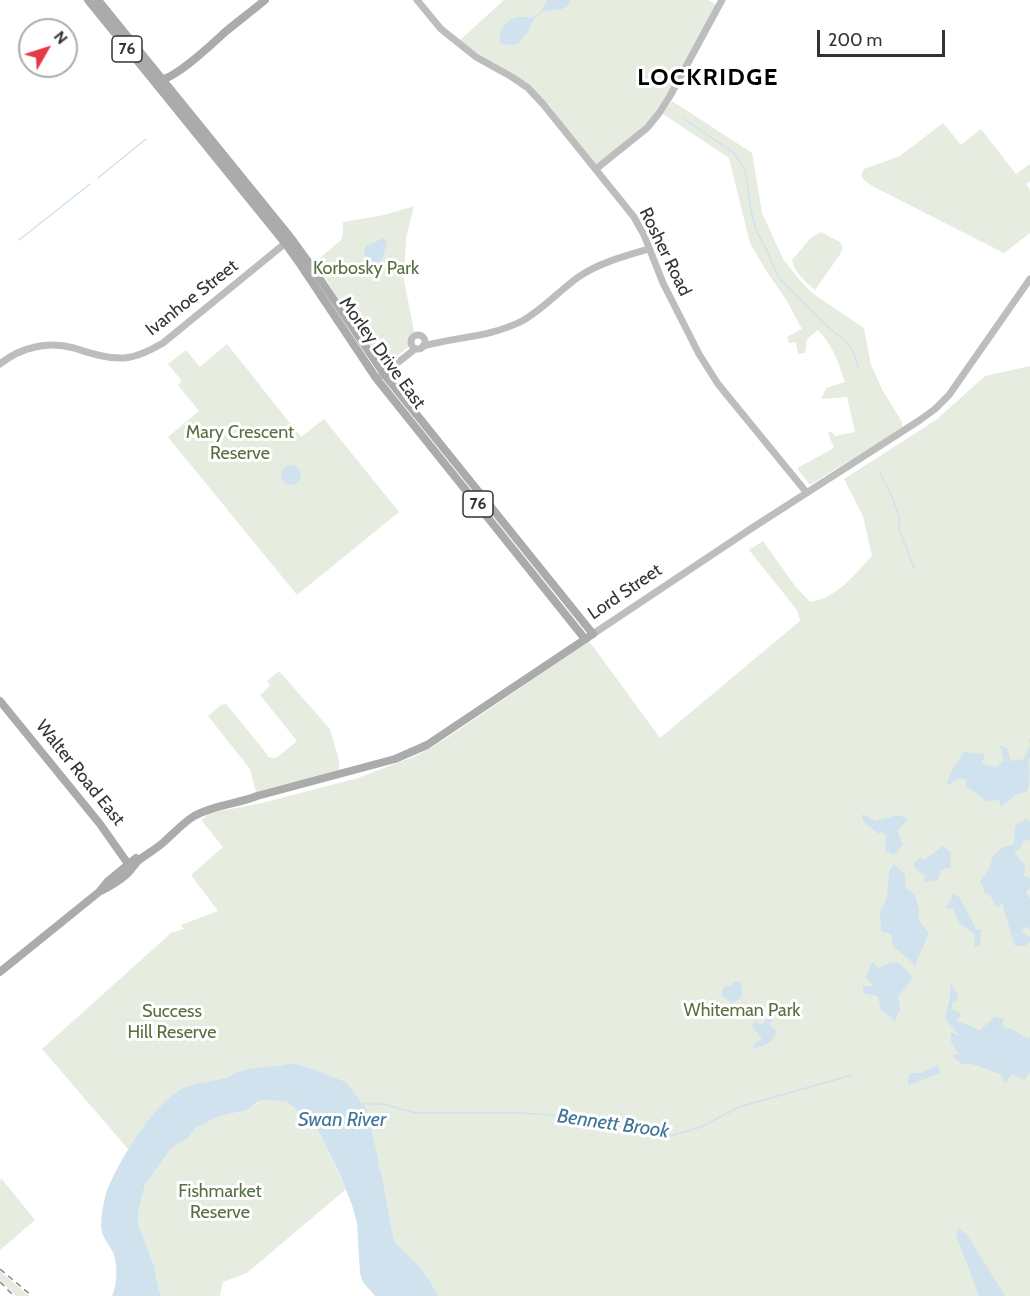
<!DOCTYPE html>
<style>
body{margin:0}
#map{position:relative;width:1030px;height:1296px;overflow:hidden;background:#fff;font-family:Cabin,sans-serif}
canvas{display:block}
.north{position:absolute;left:18px;top:18px;width:60px;height:60px;box-sizing:border-box;background:#fff;border:2px solid #adadad;border-radius:50%;rotate:51deg;font-size:16px;font-weight:700;line-height:24px;text-align:center;color:#333}
.north::after{content:'';display:block;margin:auto;width:21px;height:27px;background:#e63946;clip-path:polygon(50% 0,100% 100%,50% 72%,0 100%)}
.scale{position:absolute;left:817px;top:30px;width:128px;height:27px;box-sizing:border-box;border:3px solid #333;border-top:0;padding-left:8px;font-size:18px;line-height:21px;white-space:nowrap;color:#333;-webkit-text-stroke:4px #fff;paint-order:stroke}
</style>
<div id="map">
<canvas width="1030" height="1296"></canvas>
<div class="north">N</div>
<div class="scale">200 m</div>
</div>
<script>
const context = document.querySelector('canvas').getContext('2d');
context.lineJoin = 'round';
function fillPath(path, color) { context.fillStyle = color; context.fill(path, 'evenodd'); }
function strokePath(path, color, width, dash) { context.strokeStyle = color; context.lineWidth = width; context.lineCap = dash ? 'butt' : 'round'; context.setLineDash(dash || []); context.stroke(path); }
function drawText(font, color, halo, rows, align = 'center') {
  context.font = font + ' Cabin,sans-serif'; context.lineWidth = 6; context.setLineDash([]); context.textBaseline = 'middle'; context.strokeStyle = halo; context.fillStyle = color; for (const [text, x, y, turn = 0] of rows) {
    context.save(); context.translate(x, y); context.rotate((+turn || 0) * Math.PI / 180); context.textAlign = isNaN(turn) ? turn : align; if (halo) context.strokeText(text, 0, 0); context.fillText(text, 0, 0); context.restore();
  }
}
const green = new Path2D(`
 M504,0H708L719,6L660,112L597,169L549,105L530,86L486,60L459,41Z
 M672,101L752,153L762,213L783,259L803,284L815,295L864,328L871,365L883,391L902,422V428L810,485L797,468L834,448L828,433L831,431L835,436L855,432L847,397L821,399L826,388L845,382C837,359 834,348 818,330L807,339L805,353L798,354L796,342L789,343L787,337L802,329L787,301L765,269L750,243L729,158L663,114Z
 M943,123L961,145L981,129L1016,174L1030,164V181L1026,184L1030,190V233L1004,253L872,186L864,180L861,175L864,169L900,156Z
 M414,206L406,238L404,280L414,331L410,346L386,364L379,362L315,262L341,240L343,235V222L384,215Z
 M821,232L840,242L843,248L839,256L815,290C806,282 794,272 792,260L811,238Z
 M227,344L301,437L324,419L399,512L297,595L168,437L199,411L178,385L182,381L168,364L186,350L200,367Z
 M1030,366V1296H438L430,1281L416,1263L394,1241L379,1163L346,1082L311,1068L291,1063L275,1067L261,1068L241,1071L223,1078L188,1086L175,1093L162,1106L128,1149L42,1049L171,933L184,929L181,925L218,911L191,875L223,847L201,820L210,813L262,803L358,778L416,756L447,738L589,641L660,738L800,621L797,610L749,550L763,541L795,586L810,602C837,598 854,575 872,556L863,516L844,479L936,420L985,376Z
 M279,671L330,729L339,761V774L257,796L250,769L208,716L221,705L226,704L267,754L268,757L276,758L297,741L260,695L270,686L267,681Z
 M268,1100L287,1102L313,1123L320,1134L346,1189L247,1273L223,1282L220,1296H161L157,1282L154,1265L138,1224V1212L145,1185L171,1148L187,1139L196,1128L215,1118L229,1114L243,1111L249,1109L260,1101Z
 M1,1178L35,1220L0,1250V1183Z
 M0,1271L29,1296H16L0,1281Z`);
const water = new Path2D(`
 M547,0H570L568,6L562,9L542,12L534,18L528,32L518,44L504,45L500,42C499,26 507,18 522,17C525,16 528,18 532,17C540,16 544,6 547,0Z
 M384,238L387,242L382,259L379,266L366,259L364,251L366,246Z
 M281 475a10 10 0 1 1 20 0a10 10 0 1 1-20 0Z
 M1029,739H1030V759H1028C1030,768 1030,783 1027,791L1017,794L1001,807L999,800L986,801L966,786V779H958L946,786L951,772L964,752L985,754L982,764L996,767L1004,761L1000,745L1008,749L1011,761L1024,759L1030,746Z
 M862,814L876,821L897,815L909,819L897,830L903,845L894,855L885,851L886,835L881,832L879,834L863,821Z
 M1026,819L1030,822V840L1023,841L1021,847L1014,853L1025,865L1024,876L1030,878V887L1026,893L1030,898V931L1027,926L1021,931L1030,937V942L1024,946H1015L1002,903L998,908L989,894L986,895L980,881L989,869L993,856L1003,847L1014,844L1015,826Z
 M943,846L951,853L950,863L951,867L941,870L938,880L923,882L925,875L916,870L913,864L920,857L924,860Z
 M894,864L905,875V887L915,895L919,910V921L929,933L915,965L893,946L891,934L881,931L880,912L887,898L889,871Z
 M953,893L959,897L976,929L981,930L980,946L974,947L975,934C961,924 960,927 953,909L945,908L950,902Z
 M872,962L879,968L889,963L898,962L913,978L898,996L900,1009L895,1021L881,1010L878,996L863,993V986H873L866,977Z
 M735,981L742,983L741,998L732,1003L721,995L725,985L730,986Z
 M951,984L958,995L957,1000L952,1004V1009L961,1014L957,1021L980,1030L995,1017L1004,1018L1002,1024L1005,1028L1012,1029L1028,1039L1030,1037V1072L1024,1080L1012,1074L1005,1083L1001,1074C988,1071 975,1062 962,1064L952,1056L959,1054L951,1043V1032L960,1036L945,1019L950,997Z
 M768,1018L772,1020L769,1025L776,1030C774,1044 764,1046 752,1049L756,1042L762,1039L752,1026L755,1020L761,1025Z
 M291,1063L311,1068L346,1082L367,1110L382,1177L394,1241L416,1263L430,1281L438,1296H375L363,1282L360,1273L357,1223L352,1205L341,1177L320,1134L313,1123L287,1102L268,1100L259,1101L249,1109L243,1111L229,1114L215,1118L196,1128L187,1139L171,1148L145,1185L138,1212V1224L154,1265L157,1282L161,1296H112C117,1285 118,1267 114,1255C111,1246 101,1237 101,1226C101,1216 103,1204 106,1194C117,1163 156,1098 188,1086C200,1082 212,1081 224,1078C230,1076 235,1072 241,1071C257,1066 274,1068 291,1063Z
 M937,1065L941,1073L908,1085V1077L911,1073H921Z
 M958,1228L967,1235L1005,1296H979L956,1235Z`);
const stream = new Path2D(`
 M684,119L734,153L745,170L751,210L756,230L766,249L779,278L823,322L848,344L854,353L858,367
 M98,178L146,139
 M19,240L90,184
 M880,473L891,494L899,517V529L914,568
 M363,1104H383L416,1113H524L613,1120L670,1136L701,1127L739,1107L852,1075`);
const secondary = new Path2D(`
 M417,0L441,29L476,57L512,77L528,88L543,104L634,217L644,235L663,283L699,354L718,384L807,493
 M596,169L647,128L660,112L670,96L722,0
 M411 342a7 7 0 1 1 14 0a7 7 0 1 1-14 0Z
 M423,346C456,337 491,337 522,321C542,310 558,292 577,278C598,263 625,256 649,249
 M0,364C21,347 48,341 74,348C90,353 107,359 124,358C138,357 151,350 163,343L288,241
 M382,375L415,349
 M593,634L752,528L920,420L935,409L949,395L1030,279`);
const primary = new Path2D(`
 M88,0L285,243L300,264L376,378L585,639
 M98,0L291,238L307,260L384,374L593,634L427,745L395,759L257,796C237,804 213,805 194,816C183,823 175,832 166,840C158,848 148,853 139,860C135,864 131,870 127,874C118,882 109,887 99,892
 M159,80C175,79 211,45 224,33C237,22 252,11 265,0
 M0,701L100,824L131,868
 M0,972L99,892L108,881L136,858`);
const rail = new Path2D(`
 M0,1269L32,1296
 M0,1282L14,1296`);
const shields = [
 [127,49,30],
 [478,504,30]
];
const shieldNames = [
 ["76",127,49],
 ["76",478,504]
];
const streetNames = [
 ["Rosher Road",665,252,64],
 ["Ivanhoe Street",192,298,-38],
 ["Morley Drive East",382,353,54],
 ["Lord Street",625,592,-34],
 ["Walter Road East",80,773,51]
];
const parkNames = [
 ["Korbosky Park",366,269],
 ["Mary Crescent",240,433],
 ["Reserve",240,454],
 ["Whiteman Park",742,1011],
 ["Success",172,1012],
 ["Hill Reserve",172,1033],
 ["Fishmarket",220,1192],
 ["Reserve",220,1213]
];
const waterNames = [
 ["Swan River",342,1120],
 ["Bennett Brook",613,1124,8]
];
const districtNames = [
 ["LOCKRIDGE",708,78]
];
fillPath(green, '#e6ecdf');
fillPath(water, '#cfe2ee');
strokePath(stream, '#cfe2ee', 1.5);
strokePath(secondary, '#bdbdbd', 7);
strokePath(primary, '#ababab', 8);
strokePath(rail, '#888', 1.5, [6, 4.5]);
for (const [x, y, w] of shields) { const box = new Path2D(); box.roundRect(x - w / 2, y - 13, w, 26, 4.5); context.fillStyle = '#fff'; context.fill(box); strokePath(box, '#333', 1.5); }
drawText('bold 16px', '#333', null, shieldNames);
drawText('18px', '#333', '#fff', streetNames);
drawText('18px', '#56703f', '#fff', parkNames);
drawText('italic 20px', '#3f7597', '#fff', waterNames);
context.letterSpacing = '1.5px';
drawText('bold 24px', '#000', '#fff', districtNames);
context.letterSpacing = '0px';
</script>
